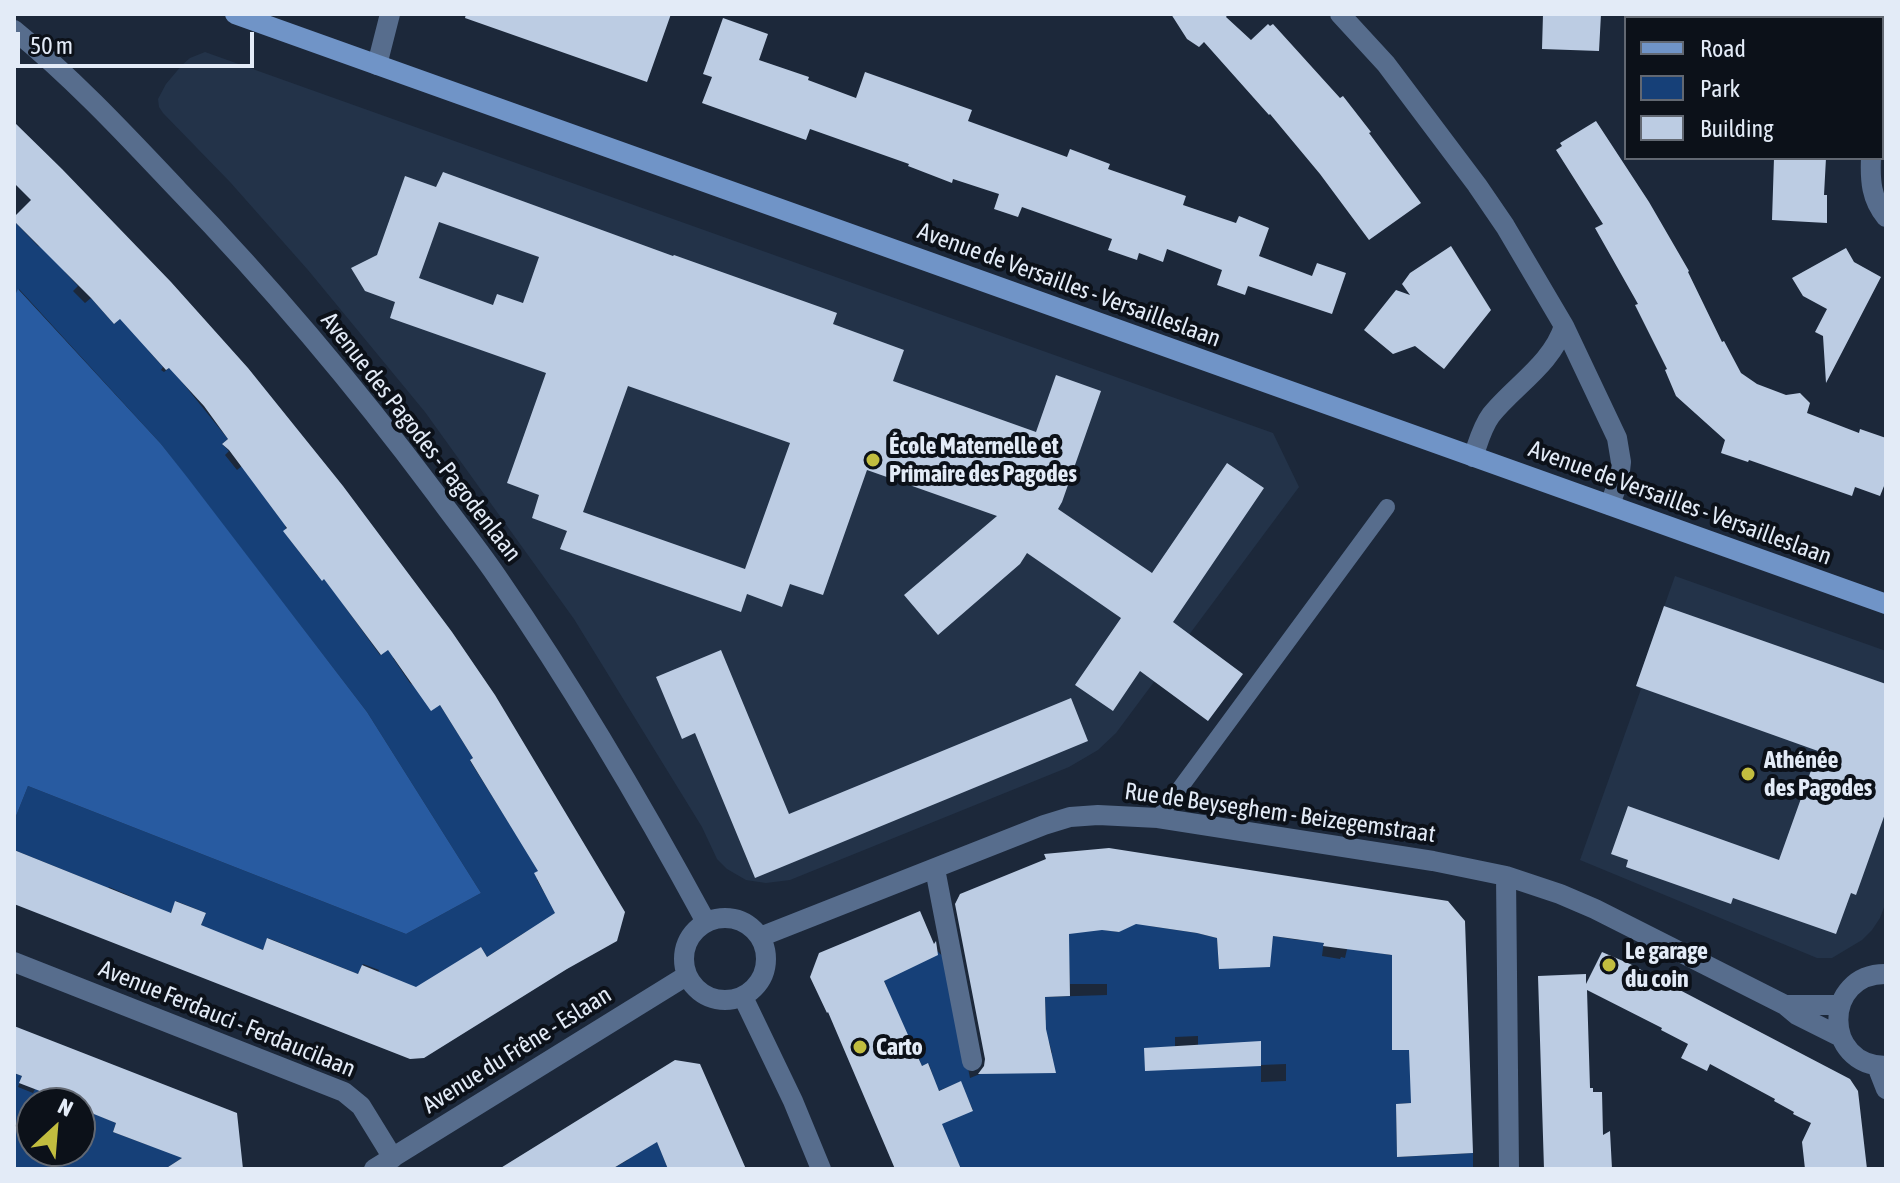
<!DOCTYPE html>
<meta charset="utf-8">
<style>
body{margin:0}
#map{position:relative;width:1900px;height:1183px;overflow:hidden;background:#1c283a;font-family:"Asap Condensed",sans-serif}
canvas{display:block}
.frame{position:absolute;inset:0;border:16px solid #e3ebf7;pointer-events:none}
.legend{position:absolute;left:1624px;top:16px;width:260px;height:144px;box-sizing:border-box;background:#0c1119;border:2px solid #626872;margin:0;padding:10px 14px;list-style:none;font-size:24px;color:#e3ebf7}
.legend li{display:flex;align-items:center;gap:16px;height:40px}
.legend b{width:40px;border:2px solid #626872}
.north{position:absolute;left:16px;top:1087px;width:80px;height:80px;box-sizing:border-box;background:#0c1119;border:2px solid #626872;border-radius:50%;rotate:26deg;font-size:22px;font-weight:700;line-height:32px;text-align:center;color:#e3ebf7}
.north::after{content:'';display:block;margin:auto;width:28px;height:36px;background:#c2bd3f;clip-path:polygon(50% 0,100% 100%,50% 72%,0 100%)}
.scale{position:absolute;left:16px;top:32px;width:238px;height:36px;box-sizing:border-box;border:4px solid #e3ebf7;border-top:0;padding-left:10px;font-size:24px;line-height:28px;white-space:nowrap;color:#e3ebf7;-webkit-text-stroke:6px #0c1119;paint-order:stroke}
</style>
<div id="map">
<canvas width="1900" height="1183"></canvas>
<div class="frame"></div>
<ul class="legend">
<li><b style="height:10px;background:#7094c7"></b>Road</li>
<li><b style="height:22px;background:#164078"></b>Park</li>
<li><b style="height:22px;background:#bccce3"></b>Building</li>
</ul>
<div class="north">N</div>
<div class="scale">50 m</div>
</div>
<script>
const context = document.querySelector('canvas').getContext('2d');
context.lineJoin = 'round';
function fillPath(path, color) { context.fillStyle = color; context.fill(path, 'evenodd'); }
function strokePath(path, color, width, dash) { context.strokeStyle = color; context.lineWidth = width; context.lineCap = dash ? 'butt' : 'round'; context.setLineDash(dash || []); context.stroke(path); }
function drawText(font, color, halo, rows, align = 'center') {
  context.font = font + ' "Asap Condensed",sans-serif'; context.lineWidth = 8; context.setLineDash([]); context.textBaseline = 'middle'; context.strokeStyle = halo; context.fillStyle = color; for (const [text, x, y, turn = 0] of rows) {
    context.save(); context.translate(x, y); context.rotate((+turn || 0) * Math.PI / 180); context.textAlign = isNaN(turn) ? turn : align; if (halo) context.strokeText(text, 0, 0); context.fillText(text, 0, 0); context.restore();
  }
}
const built = new Path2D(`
 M205,52L1273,433L1299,487L1116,733L1098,750L1069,767L790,880L766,883L746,880L727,869L717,859L702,827L574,619L425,412L308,270L230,182L163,113L159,107L158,99L166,84L182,65L190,58Z
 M1675,576L1886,651V902L1880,918L1872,930L1862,940L1832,958H1817L1580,860L1641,689L1636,686Z`);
const green = new Path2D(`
 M14,221L38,246L78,260L65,272L78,286L73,291L85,303L91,298L114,324L130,310L158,341L148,350L163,367L161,370L164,372L170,367L228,439L222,444L229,451L225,455L237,470L242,466L279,517L284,518L286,529L288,532V537L317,575L324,579L331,574L345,607L380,655L397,643L403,650L393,658L410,683L440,705L473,758L470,761L521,842L544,868L537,872L539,877L537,880L545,894L548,895L564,915L524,933L487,957L481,947L425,991L376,981L379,970L363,964L358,974L268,938L263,950L233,938L199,930L206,913L176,901L167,921L139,900L109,887L106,894L91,881L14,850V821L28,786L406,934L481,893L367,712L161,444L19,289L14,297Z
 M1150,909V926L1197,933L1217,938L1219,969L1272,943L1273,936L1298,940L1325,933L1322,956L1340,959L1341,957L1345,958L1348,945L1385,954L1390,955V952L1400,953L1392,985V1050L1419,1049L1411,1103L1396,1104L1397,1157L1473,1153V1169H961L940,1122L973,1110L960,1082L933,1093L927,1079L933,1076L929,1064L922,1066L916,1053L910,1055L886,985L876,963L937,951L946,959L970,1078L1021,1058L1052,1053L1049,1042H1045L1036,1020H1046L1045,997L1107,995V984H1070L1069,958L1032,956L1089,921L1104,930L1119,932ZM1198,1036V1045L1175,1069V1037ZM1286,1064V1081L1261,1082V1065Z
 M14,1073L22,1076L18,1087L33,1093L35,1089L71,1103H32V1151H80V1107L116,1123L113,1132L145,1144L185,1156L165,1169H14Z
 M653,1131L668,1169H612L628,1160L625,1154Z`);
const forest = new Path2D(`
 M18,289L161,444L187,477L367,712L481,893L406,934L28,786L14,821V297Z`);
const building = new Path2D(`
 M466,14H671L647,82L465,18Z
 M1171,14H1228L1226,17L1251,40L1268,24L1270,26L1273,24L1340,98L1343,96L1371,132L1369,133L1421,203L1369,240L1320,174L1270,114L1269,115L1204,42L1199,47L1187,39Z
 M1543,14H1601L1599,51L1542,49Z
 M723,18L768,34L759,60L809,77L808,80L856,98L865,72L972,110L968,121L1067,157L1070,149L1110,164L1108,169L1186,196L1183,205L1236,223L1239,216L1269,228L1259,256L1312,276L1317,263L1346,273L1332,314L1248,286L1245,295L1217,285L1222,270L1167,249L1163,262L1139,253L1137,260L1108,250L1112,239L1022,207L1018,217L994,209L999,194L953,179L952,183L908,166L909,164L810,129L806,140L702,103L712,77L703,74Z
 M1596,121L1649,202L1689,271L1688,272L1722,342L1724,341L1741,373L1757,384L1786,395L1800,393L1810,403L1807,413L1859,433L1860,429L1886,438V481L1880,496L1855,487L1852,496L1749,460L1748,462L1721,453L1725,440L1676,396L1665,370L1667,369L1635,305L1638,304L1595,228L1603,224L1556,150L1562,146L1560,143Z
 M14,122L62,169L171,282L248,368L343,486L452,632L495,695L625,912L617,941L567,969L424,1058L410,1059L14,904V850L171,913L175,901L206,913L201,925L263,950L267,938L358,974L362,965L416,987L481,947L487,957L555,913L534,873L538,871L470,760L473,758L440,705L431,711L388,650L381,655L324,579L322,581L283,531L287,528L229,450L222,444L228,439L204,406L169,368L166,370L120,319L114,324L91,298L14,221V217L31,200L14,183Z
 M1774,158H1826L1824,195H1827V223L1772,220Z
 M443,172L673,256L674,255L837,313L833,324L904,350L893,381L1036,432L1056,375L1101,391L1062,502L1058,509L1152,573L1227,463L1264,488L1173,622L1243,674L1208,721L1140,671L1113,711L1075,685L1121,618L1027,553L1020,564L938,635L904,595L997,516L867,470L823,595L790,584L782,607L747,594L741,612L560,549L567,531L532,518L539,495L507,483L546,373L390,318L395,302L365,291L351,268L377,255L405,176L436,187ZM439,222L539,257L523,303L497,294L493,305L419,278ZM628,386L790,443L745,569L583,512Z
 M1451,246L1491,310L1444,369L1415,346L1393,354L1364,330L1396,290L1410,295L1402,284L1410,273Z
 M1846,248L1854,262L1881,277L1826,383L1823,336L1815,332L1827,309L1803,296L1792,278Z
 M1664,606L1886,684V811L1856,895L1851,893L1836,934L1733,898L1731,904L1626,867L1628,860L1611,854L1628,806L1779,860L1818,751L1636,686Z
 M721,650L789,814L1071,698L1088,741L755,878L695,733L682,739L656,677Z
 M1109,848L1448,901L1465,921L1473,1153L1397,1157L1396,1104L1411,1103L1409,1050H1392V955L1323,946L1324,943L1273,936L1270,967L1219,969L1217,938L1197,933L1136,924L1119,932L1102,930L1069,934L1070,996L1045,997L1046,1029L1056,1073L978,1074L984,1066L985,1059L955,904L960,894L1046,859L1044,854Z
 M920,911L934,944L936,941L938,955L884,981L916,1053L922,1066L928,1063L939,1091L961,1081L973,1111L942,1124L961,1169H895L828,1012L827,1013L810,977L819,953Z
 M1602,952L1630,964L1850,1079L1858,1091L1867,1169H1805L1802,1142L1811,1123L1793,1114L1794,1112L1774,1101L1775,1099L1710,1064L1707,1071L1681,1058L1688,1044L1661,1030L1662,1028L1587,990L1590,1088H1593V1092H1602L1603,1135L1610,1131L1612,1169H1544L1538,976L1586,974V984Z
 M14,1026L237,1113L243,1169H165L182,1158L113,1132L116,1123L84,1110L85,1108L80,1107V1103H71L19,1083L22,1076L14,1073Z
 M1261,1041V1066L1145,1071L1144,1048Z
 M675,1060L700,1064L746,1169H668L657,1142L612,1169H499Z`);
const lane = new Path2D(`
 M1158,818L1387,507`);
const street = new Path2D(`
 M1340,14L1386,64L1477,185L1505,226L1564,326L1617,438L1621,462L1619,479L1610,505
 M1877,18L1878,14
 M14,30C73,78 126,135 178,190C271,286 356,387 436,494C457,523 480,551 500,581C575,690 643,806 706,922
 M377,65L390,14
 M1871,158C1870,180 1871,199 1886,217
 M1473,457C1478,443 1482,427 1491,415C1514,386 1552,364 1564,326
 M935,869L972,1061
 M1506,876L1509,1169
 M684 959a41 41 0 1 1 82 0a41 41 0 1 1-82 0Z
 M760,937L1044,825L1070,817L1098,815L1158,818L1433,861L1506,876L1560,894L1595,909L1785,1005L1797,1015L1841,1037
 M14,962L344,1092L361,1106L393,1158
 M1886,974C1823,973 1822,1066 1886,1066
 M743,997L793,1101L821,1169
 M1785,1005H1840
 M1877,1066L1886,1089
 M374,1169L686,976`);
const secondary = new Path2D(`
 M235,14L1886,604`);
const markers = [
 [873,460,8,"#c2bd3f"],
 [1748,774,8,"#c2bd3f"],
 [1609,965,8,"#c2bd3f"],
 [860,1047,8,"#c2bd3f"]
];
const streetNames = [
 ["Avenue de Versailles - Versailleslaan",1069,285,20],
 ["Avenue des Pagodes - Pagodenlaan",421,437,52],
 ["Avenue de Versailles - Versailleslaan",1680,503,20],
 ["Rue de Beyseghem - Beizegemstraat",1280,813,8],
 ["Avenue Ferdauci - Ferdaucilaan",227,1019,22],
 ["Avenue du Frêne - Eslaan",517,1050,-32]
];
const poiNames = [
 ["École Maternelle et",889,446],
 ["Primaire des Pagodes",889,474],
 ["Athénée",1764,760],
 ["des Pagodes",1764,788],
 ["Le garage",1625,951],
 ["du coin",1625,979],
 ["Carto",876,1047]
];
fillPath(built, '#233349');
fillPath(green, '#164078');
fillPath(forest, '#285ba1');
fillPath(building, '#bccce3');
strokePath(lane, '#576d8d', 16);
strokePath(street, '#576d8d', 20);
strokePath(secondary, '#7094c7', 20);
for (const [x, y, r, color] of markers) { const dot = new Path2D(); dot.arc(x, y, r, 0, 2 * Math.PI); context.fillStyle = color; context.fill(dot); strokePath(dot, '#0c1119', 3); }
drawText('24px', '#e3ebf7', '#0c1119', streetNames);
drawText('bold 24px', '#e3ebf7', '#0c1119', poiNames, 'left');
</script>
